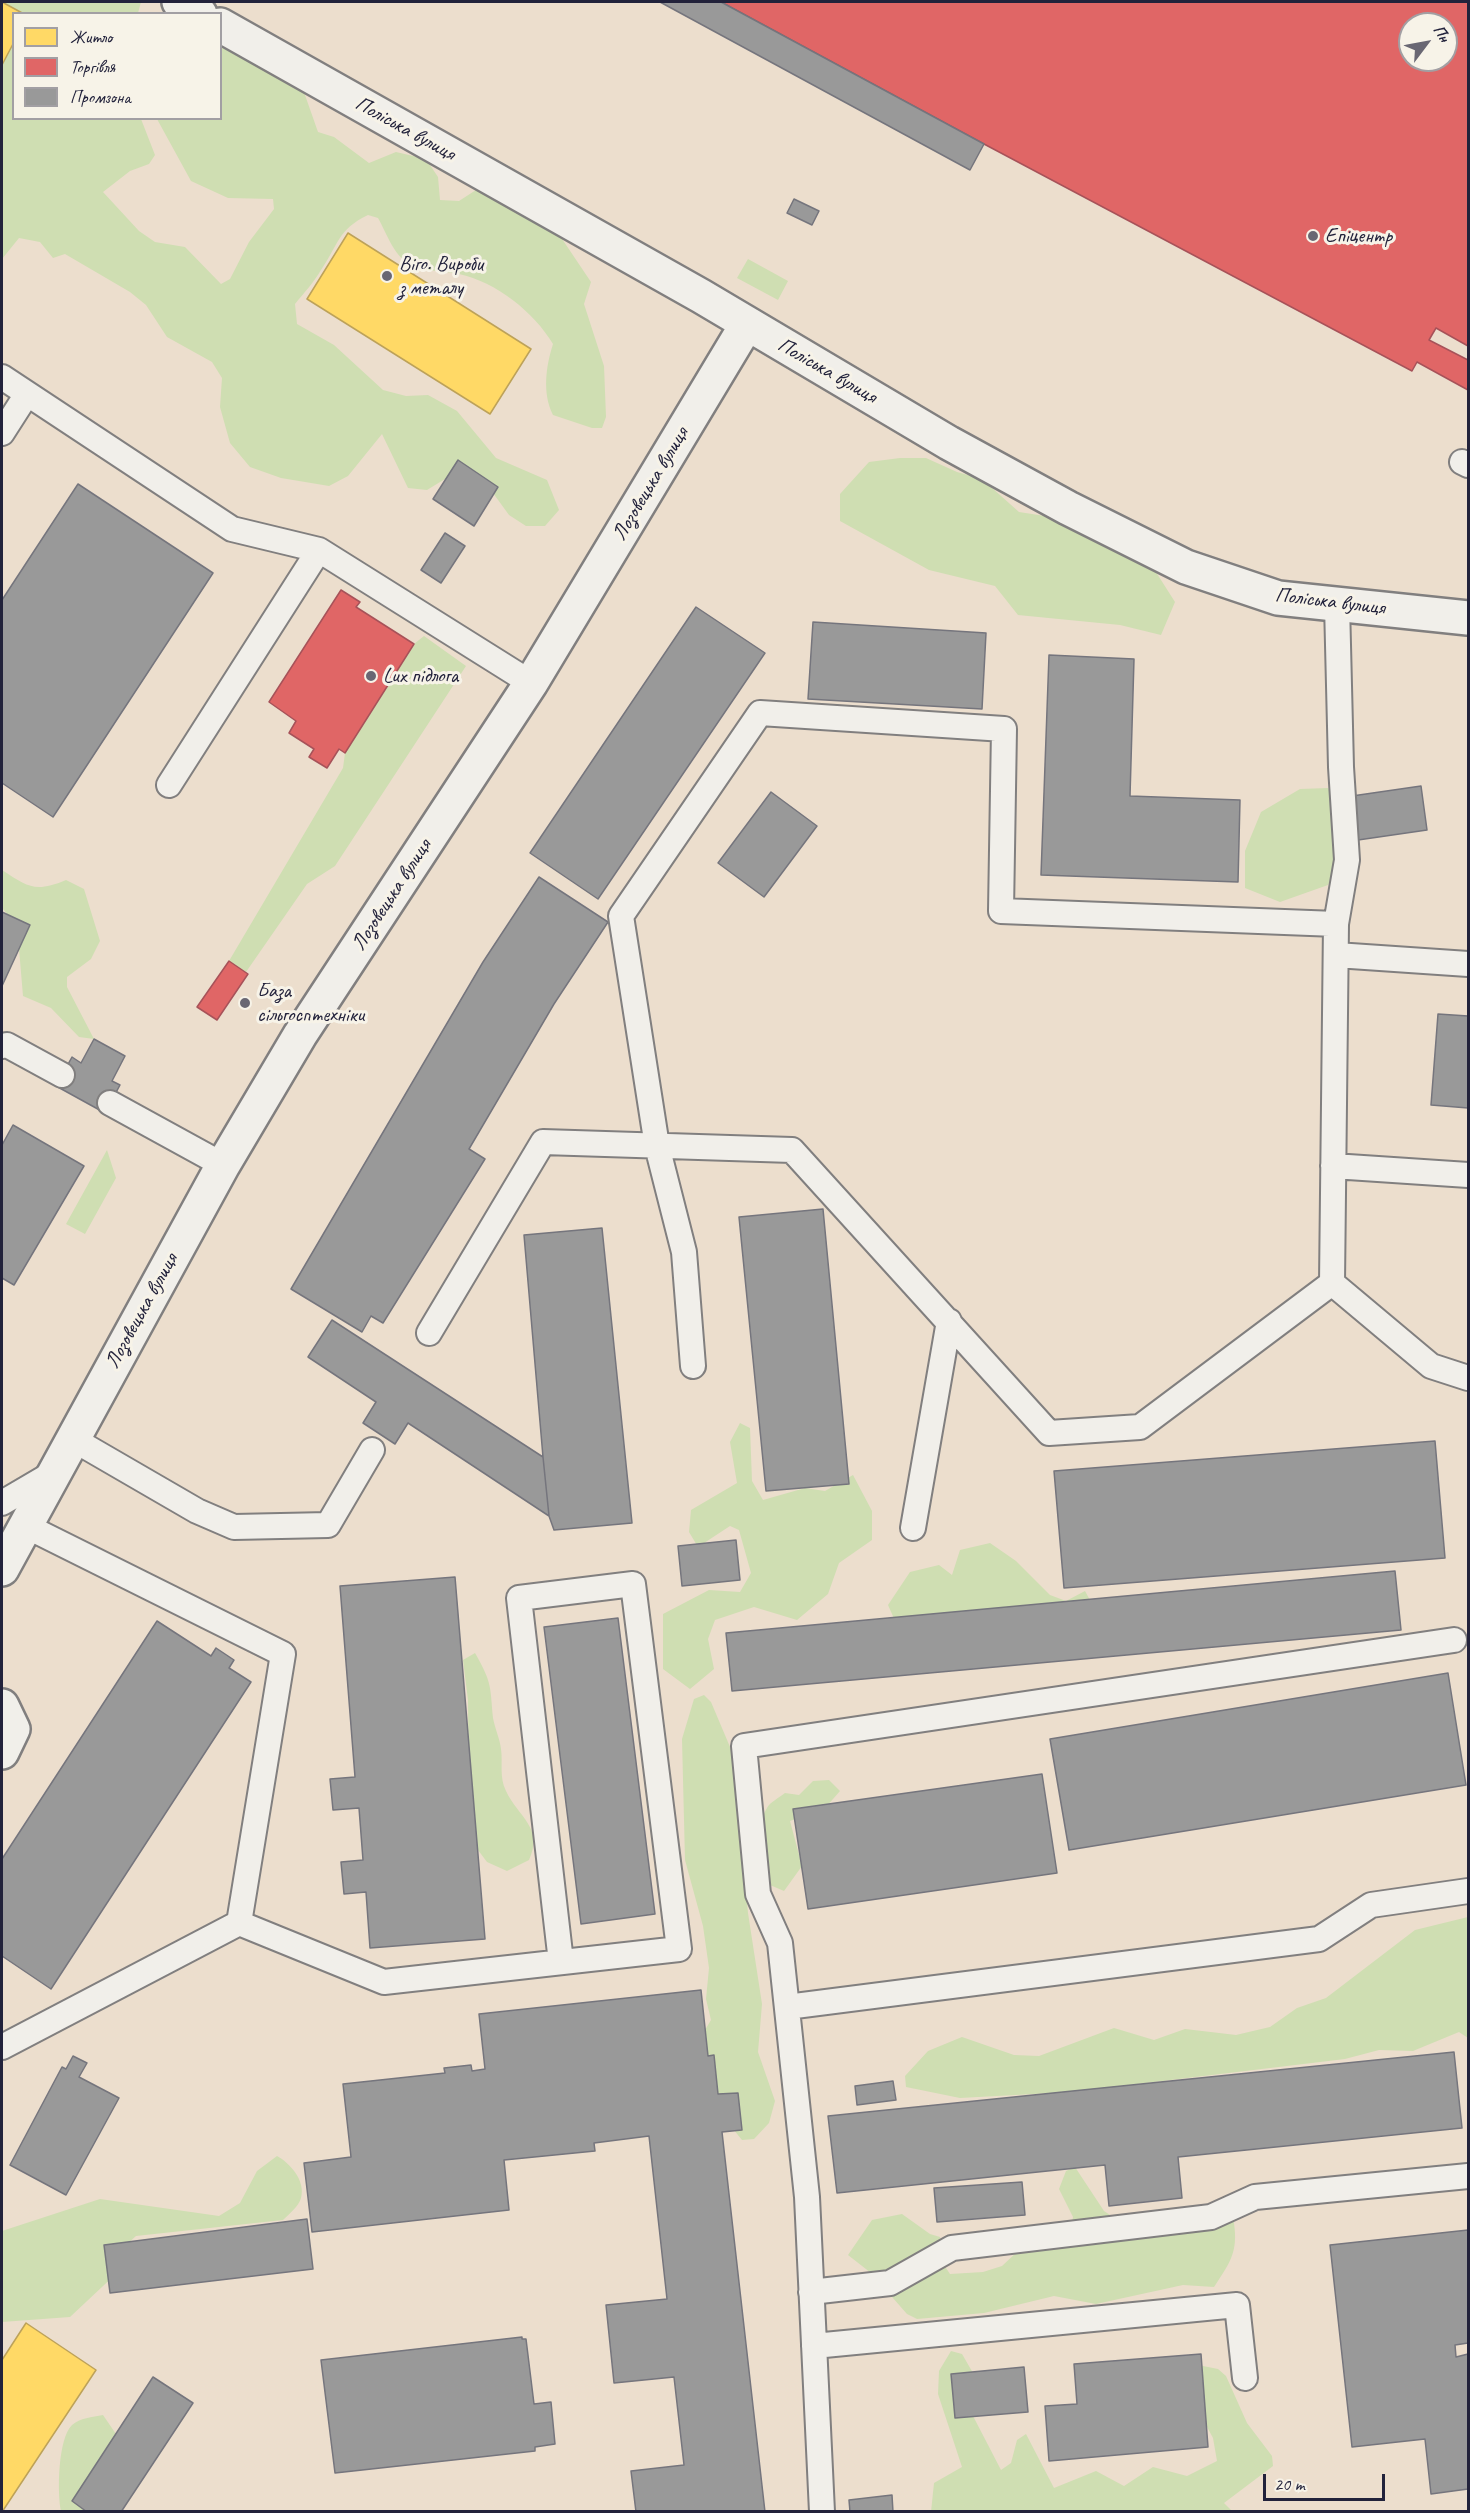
<!DOCTYPE html>
<meta charset="utf-8">
<style>
body{margin:0}
#map{position:relative;width:1470px;height:2513px;overflow:hidden;background:#ece6dc;font-family:Caveat,sans-serif}
canvas{display:block}
.frame{position:absolute;inset:0;border:3px solid #22223b;pointer-events:none}
.legend{position:absolute;left:12px;top:12px;width:210px;height:108px;box-sizing:border-box;background:#f7f3e8;border:2px solid #a29fa3;margin:0;padding:8px 10px;list-style:none;font-size:18px;color:#22223b}
.legend li{display:flex;align-items:center;gap:12px;height:30px}
.legend b{width:30px;border:2px solid #a29fa3}
.north{position:absolute;left:1398px;top:12px;width:60px;height:60px;box-sizing:border-box;background:#f7f3e8;border:2px solid #a29fa3;border-radius:50%;rotate:58deg;font-size:16px;font-weight:700;line-height:24px;text-align:center;color:#22223b}
.north::after{content:'';display:block;margin:auto;width:21px;height:27px;background:#696773;clip-path:polygon(50% 0,100% 100%,50% 72%,0 100%)}
.scale{position:absolute;left:1263px;top:2474px;width:122px;height:27px;box-sizing:border-box;border:3px solid #22223b;border-top:0;padding-left:8px;font-size:18px;line-height:21px;white-space:nowrap;color:#22223b;-webkit-text-stroke:4px #f7f3e8;paint-order:stroke}
</style>
<div id="map">
<canvas width="1470" height="2513"></canvas>
<div class="frame"></div>
<ul class="legend">
<li><b style="height:16px;background:#ffd966"></b>Житло</li>
<li><b style="height:16px;background:#e06666"></b>Торгівля</li>
<li><b style="height:16px;background:#999"></b>Промзона</li>
</ul>
<div class="north">Пн</div>
<div class="scale">20 m</div>
</div>
<script>
const context = document.querySelector('canvas').getContext('2d');
context.lineJoin = 'round';
function fillPath(path, color) { context.fillStyle = color; context.fill(path, 'evenodd'); }
function strokePath(path, color, width, dash) { context.strokeStyle = color; context.lineWidth = width; context.lineCap = dash ? 'butt' : 'round'; context.setLineDash(dash || []); context.stroke(path); }
function drawText(font, color, halo, rows, align = 'center') {
  context.font = font + ' Caveat,sans-serif'; context.lineWidth = 6; context.setLineDash([]); context.textBaseline = 'middle'; context.strokeStyle = halo; context.fillStyle = color; for (const [text, x, y, turn = 0] of rows) {
    context.save(); context.translate(x, y); context.rotate((+turn || 0) * Math.PI / 180); context.textAlign = isNaN(turn) ? turn : align; if (halo) context.strokeText(text, 0, 0); context.fillText(text, 0, 0); context.restore();
  }
}
const built = new Path2D(`
 M2,2H1468V2511H2ZM14,14H220V118H14ZM1410,24H1446V60H1410Z`);
const green = new Path2D(`
 M2,2H141L138,13L14,14V118L141,119L155,155L149,164L130,171L103,192L139,231L155,242L185,247L221,284L230,279L249,242L274,209L273,199L228,198L191,181L157,119L220,118L221,17L299,78L318,132L334,137L369,163L396,152L426,159L438,177L440,200L459,201L476,190L554,227L591,282L584,304L604,366L606,417L602,428H592L553,415C542,393 546,366 553,344C534,312 496,282 459,274C444,271 426,271 413,266C395,259 387,234 378,218L368,215C337,230 339,244 321,270C314,282 304,293 295,304L297,324L334,345L383,390L406,396L428,395L457,411L496,458L547,480L559,510L545,526H526L509,515L485,482L466,474L445,479L427,490L408,488L382,434L348,476L329,486L281,478L250,467L230,443L220,407L222,378L212,362L167,337L146,305L130,292L65,254L53,258L40,242L19,238L2,259Z
 M748,259L788,281L778,300L737,278Z
 M900,458H926L957,472L982,479L1019,512L1058,518L1154,569L1175,602L1161,635L1120,625L1018,615L995,586L929,570L840,521V494L869,462Z
 M424,636L466,666L335,866L307,884L246,972L229,961L343,768L345,753L414,644Z
 M1328,788L1346,820L1341,854L1328,885L1280,902L1245,888V851L1261,812L1300,789Z
 M2,870C28,887 35,893 66,880L84,889L100,941L91,959L67,977V987L94,1039L79,1037L51,1008L23,996L17,925L2,908Z
 M107,1150L116,1178L85,1234L66,1224Z
 M740,1423L750,1428L752,1481L763,1500L805,1488L825,1491L853,1475L872,1511V1540L839,1563L828,1594L797,1620L754,1607L715,1620L708,1639L714,1669L690,1689L663,1669V1614L709,1590L740,1592L751,1573L739,1530L730,1526L698,1547L689,1532L691,1510L737,1483L730,1442Z
 M990,1543L1016,1561L1050,1595L1066,1601L1085,1591L1096,1611L900,1632L888,1605L910,1572L939,1565L952,1575L960,1550Z
 M475,1653C492,1683 490,1685 493,1718C495,1729 500,1739 501,1749C503,1763 499,1777 506,1791C518,1817 544,1827 529,1860L507,1871L487,1862L472,1842L469,1821L468,1700L463,1660Z
 M704,1695L711,1702L733,1754L748,1913L762,2004L758,2052L775,2101L769,2123L754,2139L742,2140L713,2104L696,2045L711,2020L706,1999L709,1968L703,1926L685,1860L682,1739L694,1699Z
 M829,1780L840,1791L826,1807L790,1821L802,1866L784,1891L770,1885C761,1863 754,1829 767,1808C770,1802 779,1798 785,1793L799,1795L813,1781Z
 M1468,1917V2038L1459,2032L1413,2051L1379,2050L1345,2059L1071,2092L960,2098L906,2087L905,2076L928,2051L962,2037L1014,2055L1039,2056L1114,2028L1154,2040L1185,2029L1236,2035L1270,2027L1297,2008L1326,1998L1415,1930Z
 M277,2156C290,2163 306,2181 301,2198C299,2206 289,2214 283,2220L136,2236L126,2245L119,2271L70,2317L2,2322V2231L100,2199L219,2216L240,2203L257,2171Z
 M1075,2167L1104,2211L1131,2229L1233,2217C1239,2250 1232,2260 1214,2287L1183,2285L1096,2304L1054,2296L984,2313L917,2319L907,2314L871,2273L848,2255L872,2220L902,2214L930,2234L940,2237L944,2265L950,2274L983,2272L1002,2266L1032,2238L1071,2228L1073,2217L1059,2189L1066,2171Z
 M951,2351L962,2354L973,2373V2416L1001,2470L1011,2463L1017,2440L1026,2434L1054,2488L1096,2471L1124,2486L1153,2467L1187,2476L1217,2461L1213,2438L1192,2399L1198,2365L1218,2369L1226,2376L1247,2423L1272,2456L1273,2466L1224,2503L1232,2511L931,2512L934,2483L962,2467L938,2394L939,2371Z
 M103,2415L118,2437L96,2511H61C57,2493 58,2438 72,2425C80,2418 92,2417 103,2415Z`);
const homes = new Path2D(`
 M2,2L24,14H14V42L2,65Z
 M348,233L531,349L490,414L307,299Z
 M26,2323L96,2370L2,2512V2360Z`);
const shops = new Path2D(`
 M721,2H1468V346L1436,328L1429,340L1468,360V390L1417,362L1412,371L984,144ZM1410,24H1446V60H1410Z
 M341,590L360,602L356,607L414,644L345,753L339,749L327,768L309,757L314,749L289,733L296,721L269,702Z
 M229,961L248,974L217,1020L197,1007Z`);
const industry = new Path2D(`
 M660,2H721L984,144L970,170Z
 M794,199L819,211L812,225L787,213Z
 M458,460L498,487L474,526L433,499Z
 M78,484L213,573L53,817L2,783V600Z
 M445,533L465,546L441,583L421,570Z
 M696,607L765,653L598,899L530,853Z
 M813,622L986,633L982,709L808,699Z
 M1049,655L1134,659L1130,796L1240,800L1238,882L1041,875Z
 M1421,786L1427,830L1358,840L1352,796Z
 M771,792L817,826L764,897L718,863Z
 M539,877L608,922L554,1004L469,1149L485,1159L383,1323L371,1316L362,1332L291,1289L483,962Z
 M2,912L30,925L2,986Z
 M1438,1014L1468,1016V1108L1431,1105Z
 M94,1039L125,1056L112,1081L120,1085L105,1113L56,1086L72,1057L81,1063Z
 M13,1125L84,1166L14,1285L2,1278V1145Z
 M823,1209L849,1484L766,1491L739,1217Z
 M602,1228L632,1523L554,1530L549,1516L543,1457L524,1235Z
 M332,1320L543,1457L549,1516L408,1423L395,1444L363,1423L376,1402L308,1357Z
 M1435,1441L1445,1558L1064,1588L1054,1471Z
 M736,1540L740,1580L682,1586L678,1546Z
 M1395,1571L1401,1630L732,1691L726,1633Z
 M455,1577L485,1939L370,1948L366,1892L344,1894L341,1862L363,1860L359,1808L333,1810L330,1779L355,1777L340,1586Z
 M618,1618L655,1914L581,1924L544,1627Z
 M157,1621L211,1656L216,1648L234,1660L229,1668L251,1682L51,1989L2,1956V1859Z
 M1448,1673L1466,1785L1069,1850L1050,1739Z
 M1042,1774L1057,1873L808,1909L793,1809Z
 M701,1990L708,2056L714,2055L718,2094L738,2093L742,2130L722,2132L765,2512H636L631,2471L684,2465L674,2377L614,2383L606,2305L667,2299L649,2136L594,2143L595,2151L504,2160L509,2210L312,2232L304,2163L351,2157L343,2084L445,2073L444,2068L471,2065L472,2071L485,2069L479,2014Z
 M1454,2052L1462,2128L1178,2157L1182,2198L1109,2206L1105,2165L837,2193L828,2116Z
 M73,2056L87,2063L79,2077L119,2098L66,2195L10,2165L62,2067L66,2069Z
 M893,2081L896,2100L857,2105L855,2086Z
 M1022,2182L1025,2215L937,2222L934,2188Z
 M307,2219L313,2269L110,2293L104,2245Z
 M1468,2230V2343L1455,2345L1456,2357L1468,2354V2489L1431,2494L1425,2439L1352,2447L1330,2245Z
 M522,2337V2339H526L534,2404L551,2402L555,2444L535,2447V2451L335,2473L321,2360Z
 M1201,2354L1208,2447L1049,2461L1045,2406L1077,2404L1074,2364Z
 M1024,2367L1028,2412L955,2418L951,2374Z
 M153,2377L193,2403L121,2512H87L72,2501Z
 M892,2495L893,2512H850L849,2500Z`);
const lane = new Path2D(`
 M2,377L232,529L319,550
 M2,433L27,394
 M1462,462L1468,465
 M1337,604L1341,767L1347,860L1336,924L1332,1283L1431,1366L1468,1378
 M169,785L319,550L531,683
 M1336,955L1468,964
 M2,1046L7,1045L62,1075
 M110,1103L223,1165
 M1333,1166L1468,1175
 M429,1333L543,1142L792,1150L1049,1433L1140,1427L1332,1283
 M693,1366L684,1252L657,1146L621,916L760,713L1004,729L1001,911L1336,924
 M71,1438L197,1511L234,1527L328,1525L372,1450
 M2,1503L53,1473
 M26,1526L283,1654L239,1923L384,1982L679,1949L633,1584L519,1598L561,1962
 M913,1528L949,1321
 M787,2007L1319,1939L1371,1905L1468,1891
 M2,2047L239,1923
 M811,2292L890,2283L952,2248L1211,2217L1255,2197L1468,2176
 M814,2346L1237,2305L1245,2378
 M822,2512L807,2197L780,1943L758,1894L744,1746L1454,1640`);
const street = new Path2D(`
 M179,2L200,14
 M220,25L701,296L949,443L1068,508L1186,567L1278,598L1468,618
 M2,1569L223,1165L300,1035L531,683L747,324
 M2,1706L13,1729L2,1752`);
const markers = [
 [1313,236,6,"#696773"],
 [387,276,6,"#696773"],
 [371,676,6,"#696773"],
 [245,1003,6,"#696773"]
];
const streetNames = [
 ["Поліська вулиця",405,129,29],
 ["Поліська вулиця",827,371,30],
 ["Лозовецька вулиця",651,484,-59],
 ["Поліська вулиця",1330,602,7],
 ["Лозовецька вулиця",392,895,-57],
 ["Лозовецька вулиця",142,1311,-61]
];
const poiNames = [
 ["Епіцентр",1325,236],
 ["Віго. Вироби",399,264],
 ["з металу",399,288],
 ["Lux підлога",383,676],
 ["База",257,991],
 ["сільгосптехніки",257,1015]
];
fillPath(built, '#ecdecd');
fillPath(green, '#cfdeb2');
fillPath(homes, '#ffd966');
strokePath(homes, '#bda259', 1.5);
fillPath(shops, '#e06666');
strokePath(shops, '#a75259', 1.5);
fillPath(industry, '#999');
strokePath(industry, '#75757d', 1.5);
strokePath(lane, '#817f7f', 28);
strokePath(street, '#817f7f', 38);
strokePath(lane, '#f1efea', 24);
strokePath(street, '#f1efea', 33);
for (const [x, y, r, color] of markers) { const dot = new Path2D(); dot.arc(x, y, r, 0, 2 * Math.PI); context.fillStyle = color; context.fill(dot); strokePath(dot, '#f7f3e8', 2); }
drawText('21px', '#22223b', '#f7f3e8', streetNames);
drawText('21px', '#22223b', '#f7f3e8', poiNames, 'left');
</script>
